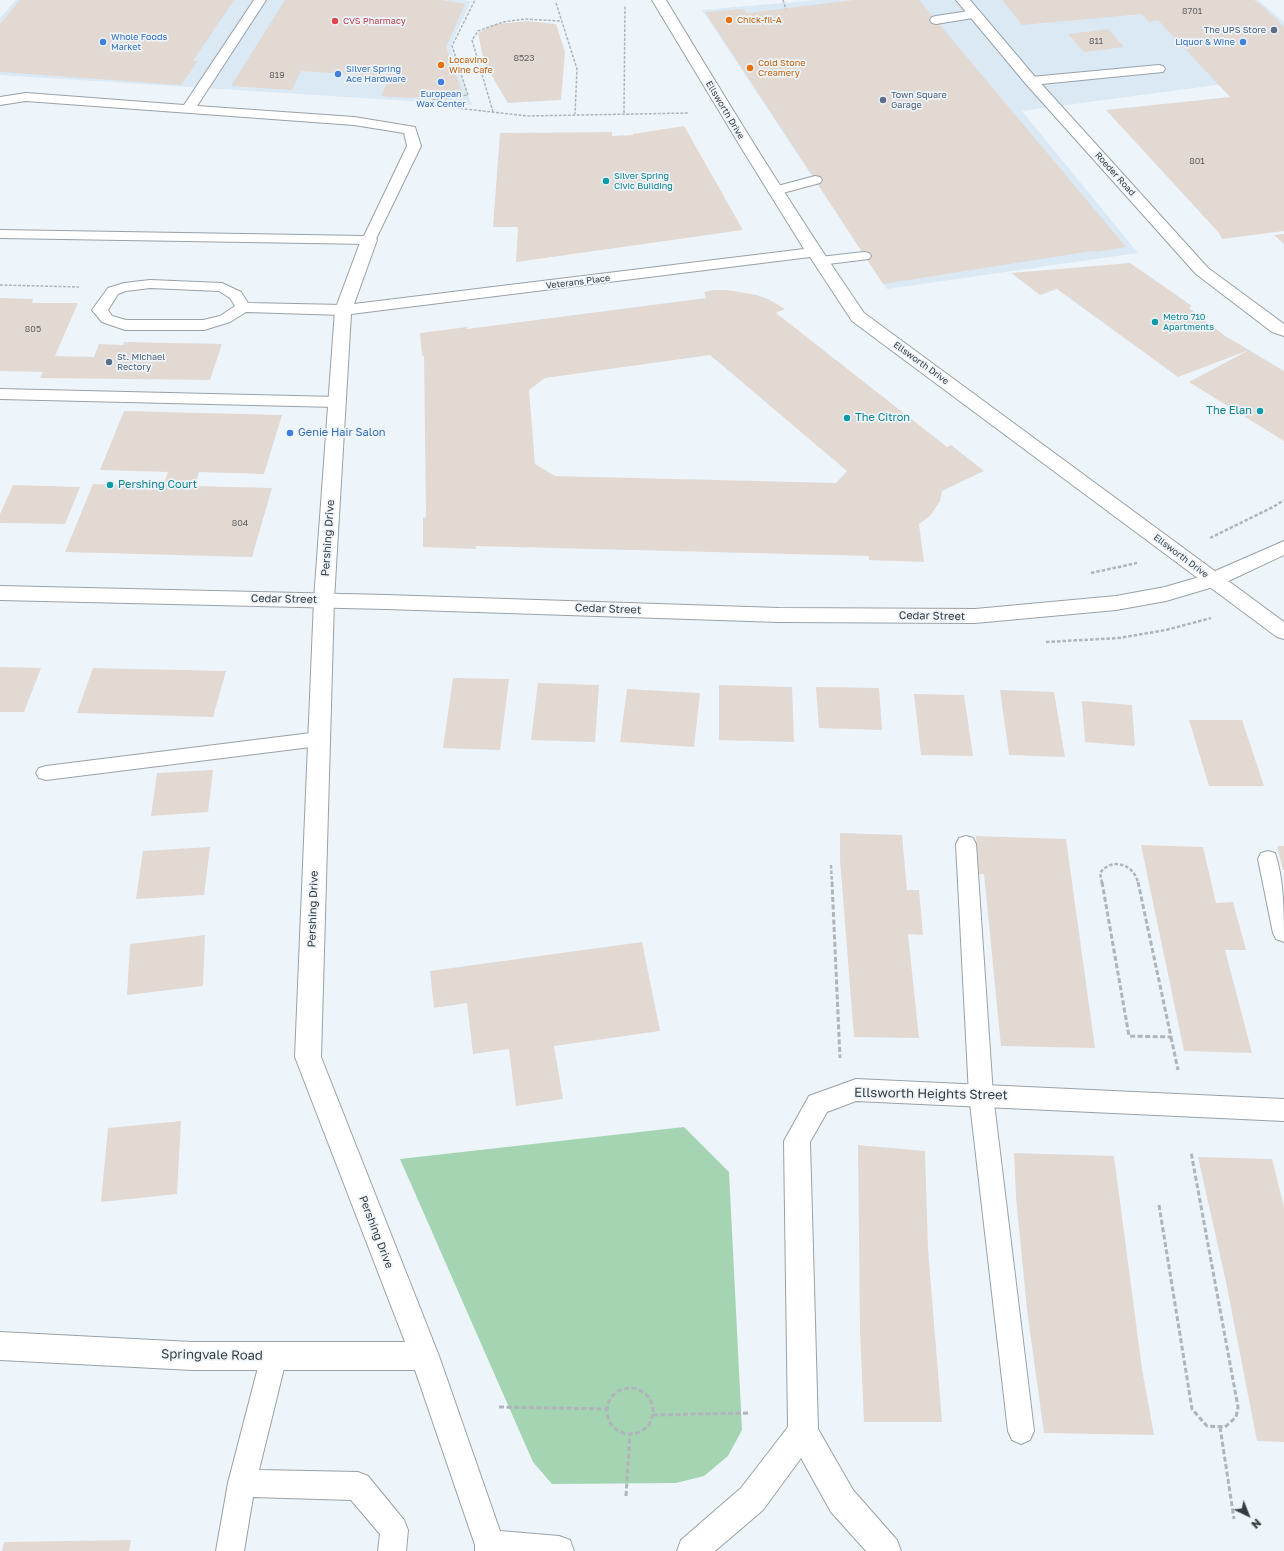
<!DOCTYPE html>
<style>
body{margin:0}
#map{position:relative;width:1284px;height:1551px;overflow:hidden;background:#edf5fb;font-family:"Golos Text",sans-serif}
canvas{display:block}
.north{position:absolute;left:1228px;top:1495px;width:40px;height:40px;-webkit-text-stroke:3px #edf5fb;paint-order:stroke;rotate:137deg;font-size:11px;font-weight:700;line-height:16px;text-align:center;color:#373b3d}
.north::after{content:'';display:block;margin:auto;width:14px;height:18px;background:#373b3d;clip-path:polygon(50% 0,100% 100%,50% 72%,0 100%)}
</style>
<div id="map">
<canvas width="1284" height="1551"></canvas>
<div class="north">N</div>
</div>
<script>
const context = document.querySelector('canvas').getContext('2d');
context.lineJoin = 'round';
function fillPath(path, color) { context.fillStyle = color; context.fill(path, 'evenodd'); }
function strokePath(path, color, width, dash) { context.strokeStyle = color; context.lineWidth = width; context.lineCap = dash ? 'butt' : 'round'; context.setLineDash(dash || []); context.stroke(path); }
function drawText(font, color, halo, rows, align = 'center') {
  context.font = font + ' "Golos Text",sans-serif'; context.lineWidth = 3.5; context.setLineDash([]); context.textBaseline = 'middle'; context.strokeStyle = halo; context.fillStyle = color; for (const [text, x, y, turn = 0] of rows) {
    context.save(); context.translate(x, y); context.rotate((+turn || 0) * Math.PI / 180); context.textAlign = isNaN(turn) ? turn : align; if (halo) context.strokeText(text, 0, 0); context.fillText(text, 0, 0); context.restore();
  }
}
const built = new Path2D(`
 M16,0H461L471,1L450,47L472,105L0,75V18Z
 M816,0H1258L1284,22V76L1022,111L1138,253L887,289L702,10Z`);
const green = new Path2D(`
 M684,1127L729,1172L742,1430L728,1456L704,1476L676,1483L552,1484L533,1462L400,1159Z`);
const building = new Path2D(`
 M20,0H234L193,61H198L181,85L0,72V24Z
 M285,0H441L465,4L446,47L463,94L410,98L381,96L390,77L301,71L292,90L231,86Z
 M854,0H919L1126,247L1096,252L1092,251L883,284L705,12L743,9L747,13Z
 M1002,0H1254L1266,9L1284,27V231L1222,239L1219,233L1106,110L1230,97L1158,20L1149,22L1142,14L1022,25Z
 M527,21L556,24L565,52L561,100L508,103L484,63L478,33L496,24Z
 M1108,29L1124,47L1084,52L1068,34Z
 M684,126L743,230L516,262L518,227H493L500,133L612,132V136L633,135V134Z
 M1284,234V244L1274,235Z
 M1130,263L1192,306L1189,308L1225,336L1249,350L1178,377L1057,289L1040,295L1011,273Z
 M713,290H727L757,295L768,299L785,309L776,313L947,447L951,445L984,471L942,491L940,501L930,516L919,524L924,562L869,560V556L476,546V549L423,547V518L426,517L424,356H422L420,333L467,327V329L706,298L704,292ZM710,355L847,471L836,483L555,476L535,464L529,390L545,378Z
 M0,298L33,299L32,303H78L55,356L94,357L99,344L123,345L124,342L222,344L210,380L40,378L43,372L0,371Z
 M1249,350L1284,371V441L1189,382Z
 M124,411L282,415L264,474L199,472L195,486L272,488L252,557L65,552L93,484L163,486L168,472L100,470Z
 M13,485L80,487L65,524L0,523V514Z
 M0,667L41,668L24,712H0Z
 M93,668L226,671L213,717L77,713Z
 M453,678L509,679L500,750L443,748Z
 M538,683L599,685L595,742L531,740Z
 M719,685L792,687L794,742L719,740Z
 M816,687L879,688L882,730L819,728Z
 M627,689L700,693L694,747L620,742Z
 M1000,690L1054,692L1065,757L1009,755Z
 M914,694L964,695L973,756L921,755Z
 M1082,701L1132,705L1135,746L1085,742Z
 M1189,720H1242L1264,786H1209Z
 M213,770L208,812L151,816L157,773Z
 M840,833L902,835L907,890H919L923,935L908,934L919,1038L854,1037L840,860Z
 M976,836L1066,839L1095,1048L1001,1046L984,874H979Z
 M1141,845L1203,847L1216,903L1233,902L1246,950H1225L1252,1053L1184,1051Z
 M1277,846H1284V870H1283Z
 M210,847L204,895L136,899L143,851Z
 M205,935L203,986L127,995L130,944Z
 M642,942L660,1031L554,1046L563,1099L516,1106L509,1049L473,1054L467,1003L434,1008L430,971Z
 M181,1121L177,1194L101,1202L108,1128Z
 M858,1145L925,1151L928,1249L942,1422H864L860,1331Z
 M1014,1153L1114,1156L1142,1369L1154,1435L1044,1433L1027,1310L1016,1197Z
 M1198,1157L1272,1159L1284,1207V1442L1257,1441L1226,1282Z
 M131,1540L129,1551H2L4,1542Z`);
const pathFar2 = new Path2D(`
 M783,0L786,9
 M556,3L577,69L575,114
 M420,104L527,116L689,113
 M425,105L432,100L468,95L452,46L475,0
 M493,112L472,40L478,31L503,22L525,19L562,21
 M624,113L625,5
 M0,285L79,287`);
const pathFar1 = new Path2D(`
 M1210,538L1273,507L1284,500
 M1091,573L1137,563
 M1046,642L1119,638L1166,630L1211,618
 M831,865L832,883
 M1102,883L1100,873C1112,857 1134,864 1138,883`);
const path = new Path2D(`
 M832,882L840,1058
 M1102,882L1129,1036L1171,1037
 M1138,882L1171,1037
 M1171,1037L1178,1070
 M1159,1205L1192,1409L1207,1426L1225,1427L1236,1417L1238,1407L1191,1152
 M607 1411a23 23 0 1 1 46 0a23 23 0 1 1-46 0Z
 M499,1407L607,1409
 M653,1415L750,1413
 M1220,1427L1234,1519
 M626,1496L630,1434`);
const service = new Path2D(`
 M254,0H266L197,106L354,117L415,127L421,146L374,243L369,244L0,238V230L364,236L407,146L404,133L354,125L26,101L0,105V97L26,93L184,105Z
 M975,10L979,11L981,14L979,17L936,24L932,23L930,20L932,17L936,16Z
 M1159,65L1163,66L1165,69L1163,72L1031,85L1026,84L1025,81L1026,78L1031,77Z
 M815,176L820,177L822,180L820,183L775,195L770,194L768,191L770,188Z
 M864,252L869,253L871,256L869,259L820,265L815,264L813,261L815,258L820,257Z
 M150,280L222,283L241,292L248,303L343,305L348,307L351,310L348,313L343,315L246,312L230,322L204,330H125L102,322L92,310L108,288L124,283ZM150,288L219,291L230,298L235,306L220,316L203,320H126L112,316L108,310L118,294L126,291Z
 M0,389L337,397L343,399L345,402L343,405L337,407L0,399Z
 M319,732L326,734L329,739L326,744L319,746L46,780L39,778L36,773L39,768L46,766Z
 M966,836L973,838L976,844L993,1095L1034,1431L1030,1440L1021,1444L1012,1440L1008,1431L969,1095L956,844L959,838Z
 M1268,851L1275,853C1284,879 1284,914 1284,942L1276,939L1273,933L1258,859L1261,853Z
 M274,1343L283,1347L287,1356L259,1470L358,1472L368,1476L404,1520L408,1530L406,1551H378L380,1534L351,1500L253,1497L244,1551H216L228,1483L261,1356L265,1347Z`);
const minor = new Path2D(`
 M652,0H666C730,106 794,211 864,313L1284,622V639L1277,637L852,321L810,257L351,314L334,600L321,1057L439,1356L500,1531L559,1536L570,1540L574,1551H475V1545L415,1370H192L0,1360V1332L192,1342H405L295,1057L314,600L335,310L361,240L363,237L369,235L375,237L377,240L354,304L804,249L742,149Z
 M956,0H970L1036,78L1208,268L1284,324V336L1272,332L1196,274L1026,84Z
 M856,1079L1284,1099V1121L856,1101L827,1112L810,1142L818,1429L853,1490L897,1540L901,1551H866L831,1512L801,1458L763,1510L715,1551H677L681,1540L741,1488L788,1427L784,1141L809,1096Z`);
const tertiary = new Path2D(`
 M1284,541V555L1220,585L1166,601L1116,610L975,623L779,622L386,609L0,600V586L386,595L779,608L975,609L1116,596L1165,587L1206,575Z`);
const markers = [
 [729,20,4,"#e8710a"],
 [335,21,4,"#e0444e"],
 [1274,30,4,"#5c6f8a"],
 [103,42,4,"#3f7fe0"],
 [1243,42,4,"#3f7fe0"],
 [441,65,4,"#e8710a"],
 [750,68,4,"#e8710a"],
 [338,74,4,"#3f7fe0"],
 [441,82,4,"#3f7fe0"],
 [883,100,4,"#5c6f8a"],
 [606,181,4,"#0f9aa8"],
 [1155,322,4,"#0f9aa8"],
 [109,362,4,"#5c6f8a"],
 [1260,411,4,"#0f9aa8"],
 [847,418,4,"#0f9aa8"],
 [290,433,4,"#3f7fe0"],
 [110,485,4,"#0f9aa8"]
];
const numberNames = [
 ["8701",1192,11],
 ["811",1096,41],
 ["8523",524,58],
 ["819",277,75],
 ["801",1197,161],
 ["805",33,329],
 ["804",240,523]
];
const farFoodnames = [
 ["Chick-fil-A",737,20],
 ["Locavino",449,60],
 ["Wine Cafe",449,70],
 ["Cold Stone",758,63],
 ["Creamery",758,73]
];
const farHealthnames = [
 ["CVS Pharmacy",343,21]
];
const farServicenames = [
 ["The UPS Store",1266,30,"right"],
 ["Town Square",891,95],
 ["Garage",891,105],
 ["St. Michael",117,357],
 ["Rectory",117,367]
];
const farShopnames = [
 ["Whole Foods",111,37],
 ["Market",111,47],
 ["Liquor & Wine",1235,42,"right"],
 ["Silver Spring",346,69],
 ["Ace Hardware",346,79],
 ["European",441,94,"center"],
 ["Wax Center",441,104,"center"]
];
const farStreetnames = [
 ["Ellsworth Drive",725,110,59],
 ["Roeder Road",1115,174,48],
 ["Veterans Place",578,282,-7],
 ["Ellsworth Drive",921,363,36],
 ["Ellsworth Drive",1181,556,37]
];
const farCulturenames = [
 ["Silver Spring",614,176],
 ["Civic Building",614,186],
 ["Metro 710",1163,317],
 ["Apartments",1163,327]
];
const cultureNames = [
 ["The Elan",1252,411,"right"],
 ["The Citron",855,418],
 ["Pershing Court",118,485]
];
const shopNames = [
 ["Genie Hair Salon",298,433]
];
const streetNames = [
 ["Pershing Drive",328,538,-86],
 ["Cedar Street",284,599,1],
 ["Cedar Street",608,609,2],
 ["Cedar Street",932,616,1],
 ["Pershing Drive",313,909,-88],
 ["Pershing Drive",376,1232,69]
];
const nearStreetnames = [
 ["Ellsworth Heights Street",931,1094,1],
 ["Springvale Road",212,1355,1]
];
fillPath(built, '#dbe9f5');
fillPath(green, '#a4d4b1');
fillPath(building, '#e2d9d3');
strokePath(service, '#99a1a7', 2);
strokePath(minor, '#99a1a7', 2);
strokePath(tertiary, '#99a1a7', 2);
strokePath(pathFar2, '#afb5ba', 1.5, [3, 1.5]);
strokePath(pathFar1, '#afb5ba', 2.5, [3.5, 2]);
strokePath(path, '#afb5ba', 3, [5, 2.5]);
fillPath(service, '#fff');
fillPath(minor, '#fff');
fillPath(tertiary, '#fff');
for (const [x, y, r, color] of markers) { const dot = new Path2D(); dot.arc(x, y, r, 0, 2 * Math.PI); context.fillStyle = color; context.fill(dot); strokePath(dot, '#edf5fb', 1.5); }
drawText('9px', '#626262', null, numberNames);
drawText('9px', '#c56008', '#edf5fb', farFoodnames, 'left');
drawText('9px', '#be3a42', '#edf5fb', farHealthnames, 'left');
drawText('9px', '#4e5e75', '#edf5fb', farServicenames, 'left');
drawText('9px', '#366cbe', '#edf5fb', farShopnames, 'left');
drawText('9px', '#373b3d', '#edf5fb', farStreetnames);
drawText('9px', '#0d838f', '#edf5fb', farCulturenames, 'left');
drawText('11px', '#0d838f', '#edf5fb', cultureNames, 'left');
drawText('11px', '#366cbe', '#edf5fb', shopNames, 'left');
drawText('11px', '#373b3d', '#edf5fb', streetNames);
drawText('13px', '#373b3d', '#edf5fb', nearStreetnames);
</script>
